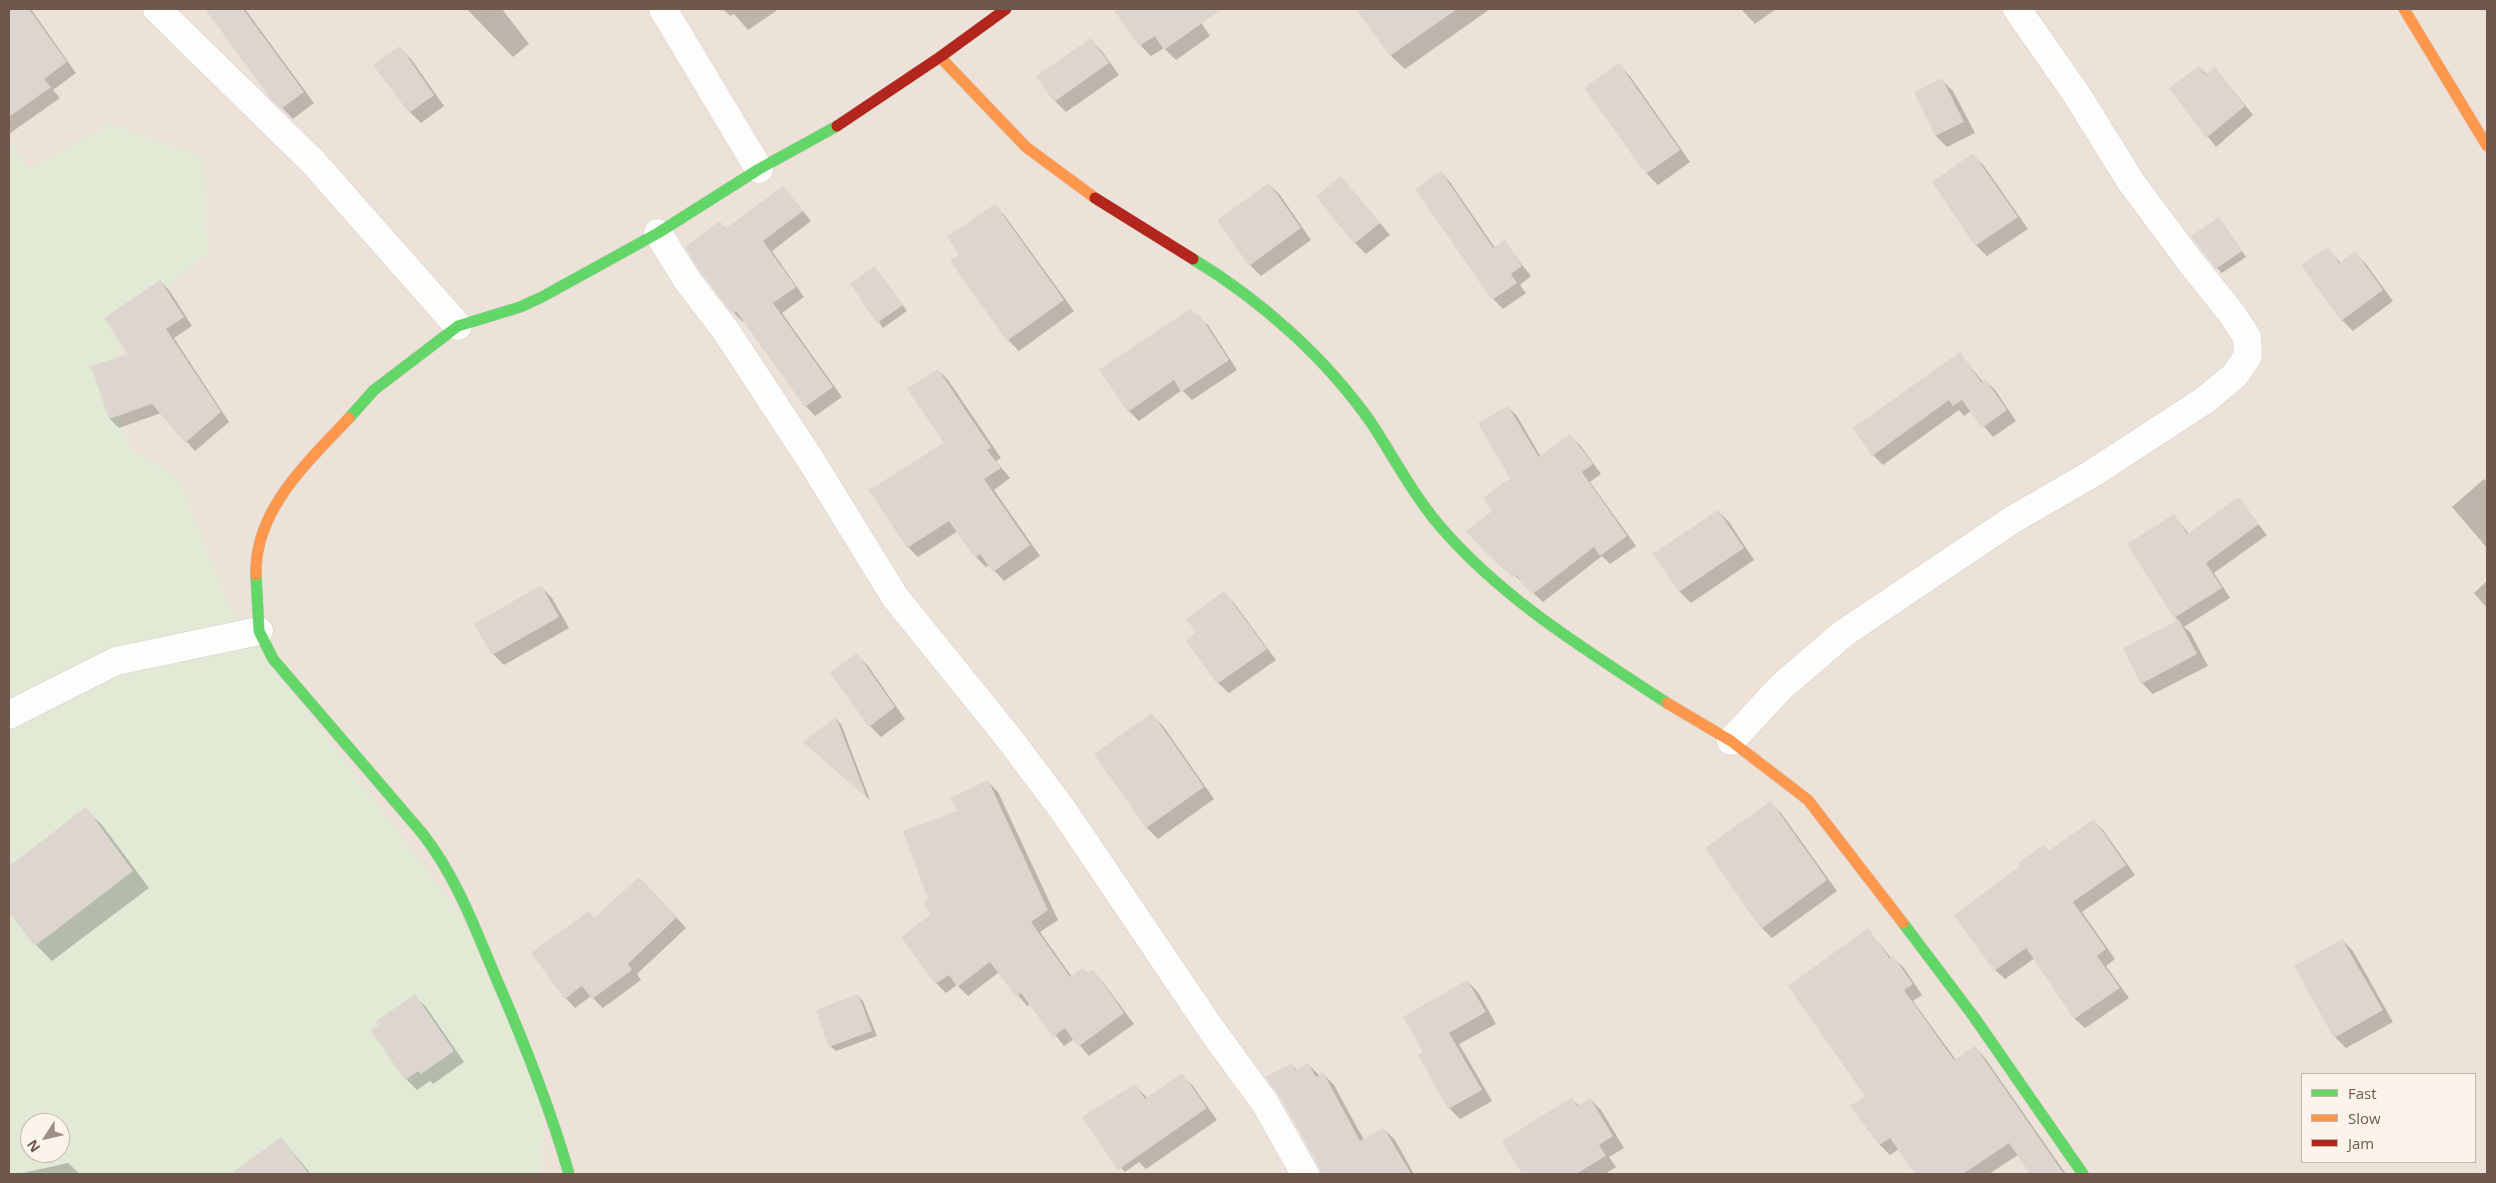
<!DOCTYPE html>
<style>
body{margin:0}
#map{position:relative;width:2496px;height:1183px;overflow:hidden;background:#f4efea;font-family:"Open Sans",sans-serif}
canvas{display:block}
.frame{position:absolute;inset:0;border:10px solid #6e584d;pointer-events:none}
.legend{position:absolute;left:2301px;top:1073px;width:175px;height:90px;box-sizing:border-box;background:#fcf4ea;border:1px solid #c3b6ab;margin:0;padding:6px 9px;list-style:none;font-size:15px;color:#6e584d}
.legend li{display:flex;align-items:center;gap:10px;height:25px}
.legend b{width:25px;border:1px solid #c3b6ab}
.north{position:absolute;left:20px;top:1113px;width:50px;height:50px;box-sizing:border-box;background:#fcf4ea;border:1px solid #c3b6ab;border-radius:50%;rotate:235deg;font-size:14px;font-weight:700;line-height:20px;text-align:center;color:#6e584d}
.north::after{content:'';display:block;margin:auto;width:18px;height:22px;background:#9d8d84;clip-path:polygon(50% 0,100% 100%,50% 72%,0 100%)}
</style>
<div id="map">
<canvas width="2496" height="1183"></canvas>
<div class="frame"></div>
<ul class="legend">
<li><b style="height:6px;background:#63d668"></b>Fast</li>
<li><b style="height:6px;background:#ff974d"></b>Slow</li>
<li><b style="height:6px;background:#b3261e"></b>Jam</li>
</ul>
<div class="north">N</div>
</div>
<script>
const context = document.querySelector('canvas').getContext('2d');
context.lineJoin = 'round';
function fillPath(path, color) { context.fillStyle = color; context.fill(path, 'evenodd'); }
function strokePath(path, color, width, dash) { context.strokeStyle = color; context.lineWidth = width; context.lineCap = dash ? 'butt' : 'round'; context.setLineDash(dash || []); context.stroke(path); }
const residential = new Path2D(`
 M9,9H2487V1174H9ZM2302,1074H2475V1162H2302ZM30,1123H60V1153H30Z`);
const green = new Path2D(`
 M110,124L204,157L208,253L143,306L105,376L132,450L178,478L233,613L458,911L545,1096L542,1174H9V139L29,169ZM30,1123H60V1153H30Z`);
const shadow = new Path2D(`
 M9,9H31L76,73L53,90L60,98L9,134Z
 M207,9H245L314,103L293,119L272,98Z
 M467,9H502L529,44L513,57Z
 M723,9H779L748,30L734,14L730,16Z
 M1139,9H1192L1210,36L1176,60L1164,48L1151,56L1140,45L1122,20Z
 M1357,9H1490L1405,69L1391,56Z
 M1741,9H1776L1755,24Z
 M1090,39L1101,50L1119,75L1066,112L1055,101Z
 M400,48L411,59L444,106L421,123L410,112Z
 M1619,65L1630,76L1690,162L1658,185L1647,174L1586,88Z
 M2199,67L2207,75L2215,68L2253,115L2216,147L2171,89Z
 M1942,80L1953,91L1975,133L1947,147L1936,136Z
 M1973,155L1984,166L2028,229L1987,256L1976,245Z
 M1441,172L1450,182L1495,248L1504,242L1531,276L1520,285L1526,293L1503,309L1493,299L1417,189Z
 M1341,177L1390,235L1366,254L1355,243Z
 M1269,184L1280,195L1311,240L1261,276L1250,265Z
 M783,187L811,221L772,251L804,297L782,313L842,397L815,416L806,406L745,321L743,322L734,313L720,223L726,229Z
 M994,205L1005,216L1074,311L1019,351L1008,340L961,254Z
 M2219,218L2246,257L2222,273L2217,268Z
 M2327,249L2341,263L2355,253L2366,264L2393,301L2353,331L2342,320Z
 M875,268L907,311L883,328L851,284Z
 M160,281L169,290L192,326L174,338L229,422L195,451L161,413L119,428L110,419L93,367L130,355Z
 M1190,311L1208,325L1237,370L1192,400L1182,390L1139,421L1129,411L1100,371Z
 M1960,354L1983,382L1985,380L1995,390L2016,421L1993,437L1971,411L1964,416L1959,410L1883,465L1873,455Z
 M938,370L948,380L1001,458L996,461L1010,478L994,490L1040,556L1004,581L989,565L986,567L976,557L958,531L918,557L908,547L945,443Z
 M1508,407L1517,416L1541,457L1570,436L1580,445L1601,474L1590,482L1636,546L1610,564L1602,556L1543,602L1467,531L1494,511L1511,479Z
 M2484,479L2487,482V548L2452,507Z
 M2238,498L2267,535L2214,573L2230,598L2184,627L2190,632L2208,666L2153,694L2142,683L2179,621L2175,617L2174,516L2189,534Z
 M1718,511L1729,522L1754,560L1691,603L1680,592L1655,555Z
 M2487,581V608L2474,593Z
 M541,587L552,598L569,628L504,665L493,654Z
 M1224,593L1234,603L1276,660L1229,693L1218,683L1198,632Z
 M857,655L868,666L905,719L881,737L870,726Z
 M1152,715L1163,726L1214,799L1158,839L1147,828L1096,755Z
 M836,719L841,724L870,800L810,747Z
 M988,782L998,792L1058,920L1040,932L1072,977L1083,970L1088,974L1092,971L1102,981L1134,1024L1089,1056L1074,1039L1064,1046L1031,1004L1027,1006L999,972L968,996L957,985L946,993L936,983L903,937L933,914L930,900L958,812Z
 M1771,803L1781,813L1837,891L1772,938L1762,928Z
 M85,809L102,825L149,888L52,961L36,945L9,910V867Z
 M2094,821L2103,830L2135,875L2082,912L2115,959L2106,966L2129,998L2085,1028L2075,1019L2035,958L2005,979L1995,970L2021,867L2044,847L2049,852Z
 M649,888L686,928L637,974L641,980L603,1008L591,996L575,1008L566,998L595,919Z
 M1868,930L1892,959L1893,958L1904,968L1922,995L1913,1001L1956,1060L1975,1047L1985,1058L2066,1174H2031L2018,1155L1989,1174H1917L1899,1149L1890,1155L1880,1145L1852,1106L1867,1096Z
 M2342,940L2353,951L2393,1022L2346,1048L2335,1037Z
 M1467,981L1478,992L1496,1024L1459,1044L1492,1101L1460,1119L1449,1108L1424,1052Z
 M415,996L426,1007L464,1062L433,1084L430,1081L417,1090L406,1079Z
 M858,996L863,1001L877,1036L836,1051L830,1046Z
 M1291,1064L1297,1070L1308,1064L1320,1076L1323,1074L1334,1085L1364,1140L1384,1129L1395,1140L1414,1174H1322Z
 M1182,1075L1193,1086L1217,1120L1146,1169L1139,1162L1125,1172L1114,1161L1135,1085L1148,1099Z
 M1572,1099L1579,1106L1590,1099L1601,1110L1624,1148L1609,1157L1616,1167L1605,1174H1524L1504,1142Z
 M281,1138L311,1174H233Z
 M68,1163L80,1174H18Z`);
const building = new Path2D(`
 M9,9H29L67,62L44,79L51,87L9,117Z
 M205,9H243L304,92L281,109L271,99Z
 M1113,9H1222L1164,50L1155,36L1139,46Z
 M1356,9H1457L1390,56Z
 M1091,38L1109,63L1054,102L1036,76Z
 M400,46L434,95L409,113L373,65Z
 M1619,63L1680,150L1646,174L1584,88Z
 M2199,66L2205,75L2215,67L2245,106L2206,138L2169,88Z
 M1942,78L1964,122L1935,136L1914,92Z
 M1973,153L2018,217L1975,246L1932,182Z
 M1441,171L1493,248L1505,240L1522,266L1511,274L1517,283L1492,300L1415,189Z
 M1341,176L1380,223L1354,244L1316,196Z
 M1269,183L1301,228L1249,266L1217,220Z
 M783,186L803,211L763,241L796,287L773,303L833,387L805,407L736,311L733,314L700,271L685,247L720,221L725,229Z
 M995,204L1064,300L1007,341L950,261L959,254L947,237Z
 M2219,217L2242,251L2216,269L2191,236Z
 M2328,247L2339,263L2355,251L2383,290L2341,321L2301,265Z
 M875,266L903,305L877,323L850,284Z
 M160,280L184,317L166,329L221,412L185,443L152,404L109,419L91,366L128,354L104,318Z
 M1190,309L1195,316L1199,314L1229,360L1181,392L1174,380L1128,412L1099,370Z
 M1960,352L1981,382L1985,379L2007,410L1982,428L1962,400L1953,406L1949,400L1872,456L1853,428Z
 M938,369L991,448L987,450L1001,468L984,479L1030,545L993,572L980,554L975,558L949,521L907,548L869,490L944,443L907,389Z
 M1508,406L1539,457L1570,434L1593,464L1582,472L1627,536L1600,556L1594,547L1533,594L1524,586L1516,575L1513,577L1487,554L1466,531L1492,511L1483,498L1510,478L1478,423Z
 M2239,497L2259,524L2206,563L2222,588L2174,618L2127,544L2174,514L2187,534Z
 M1718,510L1744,548L1679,592L1653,554Z
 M541,585L559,617L492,655L474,624Z
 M1224,591L1267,649L1217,684L1186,641L1196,632L1186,619Z
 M2179,620L2197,654L2141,684L2123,648Z
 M857,653L895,707L869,727L830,673Z
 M1152,713L1204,787L1146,828L1094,754Z
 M836,717L867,798L803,742Z
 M988,780L1048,910L1031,922L1070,977L1083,968L1087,974L1093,969L1124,1013L1078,1047L1065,1028L1053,1037L1021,993L1016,997L990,962L957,987L949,975L935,984L901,937L931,914L923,903L928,899L903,831L957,811L950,798Z
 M1771,801L1827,880L1761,929L1705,848Z
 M86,807L133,871L35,946L9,912V866Z
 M2094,819L2126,865L2073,902L2106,949L2097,956L2120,988L2074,1019L2026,948L1994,971L1954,915L2020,866L2018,863L2044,845L2048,851Z
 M639,877L677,917L628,964L632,970L592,999L582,986L565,999L531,953L589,911L594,918Z
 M1868,928L1890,959L1893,956L1913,984L1904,990L1954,1060L1975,1046L2064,1174H2030L2009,1143L1963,1174H1915L1890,1138L1879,1145L1850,1106L1865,1096L1788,986Z
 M2342,939L2383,1010L2334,1038L2294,966Z
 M1467,980L1486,1012L1449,1033L1482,1090L1448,1109L1418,1055L1423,1052L1403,1017Z
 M415,994L454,1051L421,1074L418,1071L405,1080L371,1031L378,1026L375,1022Z
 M858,994L872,1031L829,1047L816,1010Z
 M1292,1063L1295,1070L1308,1063L1316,1077L1323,1072L1360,1141L1384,1128L1411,1174H1321L1319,1166L1279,1095L1265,1077Z
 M1182,1073L1207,1108L1118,1170L1082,1117L1135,1084L1145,1099Z
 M1572,1097L1577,1106L1590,1098L1613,1136L1599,1145L1606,1156L1576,1174H1522L1502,1141Z
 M281,1137L309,1174H231Z`);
const street = new Path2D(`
 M157,9L314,163L458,326
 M663,9L759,169
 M658,233L687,280L726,331L812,462L895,597L1008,737L1063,810L1211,1029L1265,1103L1305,1174
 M9,715L116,661L259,631
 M1731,741L1781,687L1844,633L2012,520L2093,473L2205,400L2235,375L2248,356L2247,337L2232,314L2192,264L2131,182L2077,95L2017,9`);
const fast = new Path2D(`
 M1193,259C1262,301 1326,358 1372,424C1394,458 1413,494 1439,525C1502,599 1586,650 1667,703
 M349,418L374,390L458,326L520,307L542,297L658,233L759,169L837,126
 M256,575L259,631L273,659L422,833C457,878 474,926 496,978C524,1042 550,1107 569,1174
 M1903,923L1974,1017L2083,1174`);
const slow = new Path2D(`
 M2404,9L2487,146
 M940,57L1026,147L1095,198
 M256,575C254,510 308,462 349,418
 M1667,703L1731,741L1808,800L1903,923`);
const jam = new Path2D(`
 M837,126L940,57L1006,9
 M1095,198L1193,259`);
fillPath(residential, '#ede2d8');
fillPath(green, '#e2ead6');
fillPath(shadow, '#0003');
fillPath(building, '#ddd5d0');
strokePath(street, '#d3ccc8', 29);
strokePath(fast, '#d3ccc6', 12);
strokePath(slow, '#d3ccc6', 12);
strokePath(jam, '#d3ccc6', 12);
strokePath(street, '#fdfdfc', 28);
strokePath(fast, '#63d668', 11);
strokePath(slow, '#ff974d', 11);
strokePath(jam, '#b3261e', 11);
</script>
